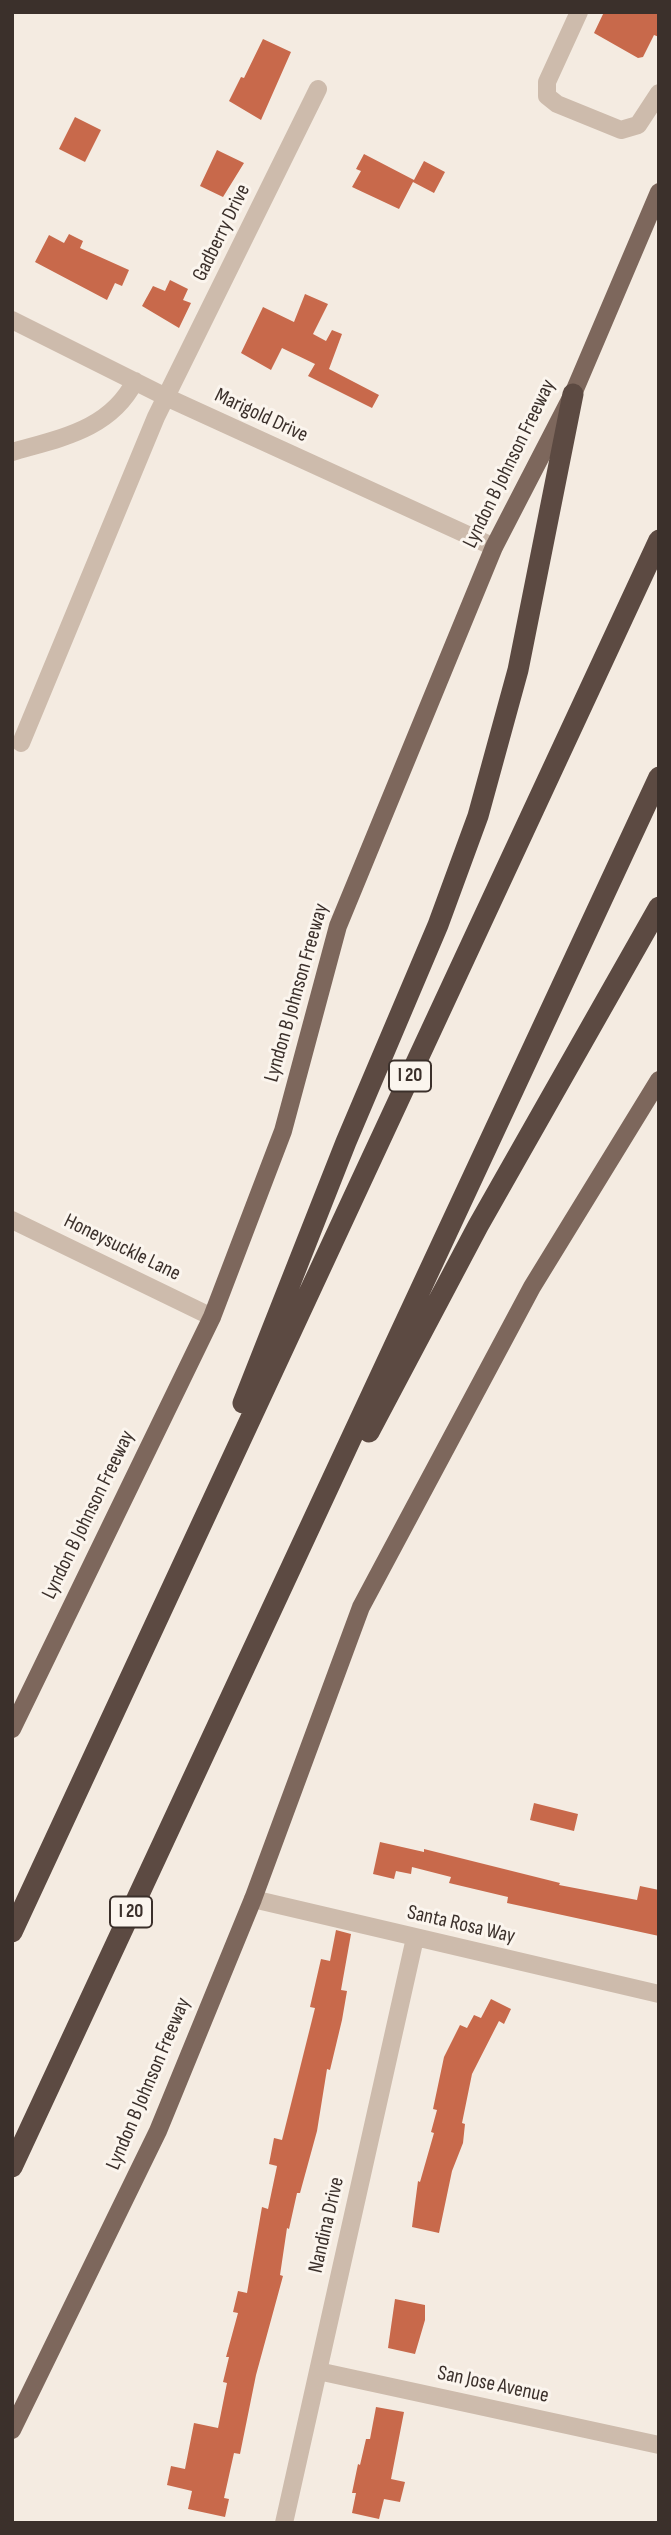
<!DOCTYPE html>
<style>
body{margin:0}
#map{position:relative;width:671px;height:2535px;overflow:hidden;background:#f4ebe1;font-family:"Sofia Sans Condensed",sans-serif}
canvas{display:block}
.frame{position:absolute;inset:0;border:14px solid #3b302b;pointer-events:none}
</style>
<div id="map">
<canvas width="671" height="2535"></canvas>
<div class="frame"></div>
</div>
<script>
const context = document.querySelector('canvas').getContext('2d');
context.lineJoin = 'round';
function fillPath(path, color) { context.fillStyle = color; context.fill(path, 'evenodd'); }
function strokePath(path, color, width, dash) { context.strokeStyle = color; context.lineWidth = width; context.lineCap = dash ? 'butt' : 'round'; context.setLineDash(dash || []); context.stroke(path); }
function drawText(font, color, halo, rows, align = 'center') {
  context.font = font + ' "Sofia Sans Condensed",sans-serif'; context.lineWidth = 6; context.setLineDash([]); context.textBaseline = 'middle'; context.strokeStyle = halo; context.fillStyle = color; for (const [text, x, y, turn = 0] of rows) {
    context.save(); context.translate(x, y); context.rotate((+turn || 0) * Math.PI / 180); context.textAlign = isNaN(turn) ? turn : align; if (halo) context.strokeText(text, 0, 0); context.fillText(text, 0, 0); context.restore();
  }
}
const building = new Path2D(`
 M604,12H659V37L654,35L643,57L638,58L594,33Z
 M263,39L291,52L261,120L229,101L241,77L244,78Z
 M75,117L101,130L85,162L59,149Z
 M217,150L244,163L223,197L200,186Z
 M364,154L414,180L424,161L445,172L434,193L413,182L399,209L352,187L361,171L356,169Z
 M69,234L83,241L80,248L129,270L122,286L115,283L107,300L35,262L49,235L64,243Z
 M170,280L188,289L183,300L191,303L179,328L142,306L153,286L165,291Z
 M305,294L328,304L313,334L326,341L332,330L342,334L329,369L379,395L372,408L308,376L315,364L282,348L271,370L241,353L263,307L294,322Z
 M534,1803L578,1814L574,1831L530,1820Z
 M380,1842L424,1852V1849L560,1883L559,1885L637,1900L640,1886L659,1890V1936L507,1903L508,1897L449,1883L451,1877L412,1867L411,1874L396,1871L394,1879L373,1874Z
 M336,1930L351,1934L341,1990L347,1991L342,2020L330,2070L327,2069L317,2131L300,2193H297L289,2229L287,2228L280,2275L283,2276L256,2375L240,2454L234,2453L224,2498L229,2499L225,2517L188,2509L192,2491L167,2485L171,2466L185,2469L194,2423L218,2428L227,2383L223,2382L229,2357H226L238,2313L233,2312L238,2291L247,2293L262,2207L268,2209L277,2166L269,2164L274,2138L282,2140L315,2008L310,2007L321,1959L330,1961Z
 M491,1999L511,2009L504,2024L499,2021L472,2074L462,2123L465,2124L463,2143L452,2171L439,2233L412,2227L418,2181L420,2182L434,2133L431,2132L437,2110L433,2109L444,2057L460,2025L467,2028L474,2015L481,2018Z
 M395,2299L425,2305V2320L415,2354L388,2348Z
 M376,2407L404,2412L391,2479L405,2482L400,2502L384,2499L379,2519L352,2513L356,2493H352L358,2464L360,2465L366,2439H370Z`);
const minor = new Path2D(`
 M579,12L547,82V96L557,104L621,130L638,125L659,93
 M12,320L166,397L494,547
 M12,452C60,438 110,430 135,381
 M21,743L156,417L318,89
 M12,1220L212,1317
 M253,1899L659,1994
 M318,2371L659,2445
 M284,2523L415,1938`);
const major = new Path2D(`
 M12,1729L212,1317L283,1131L338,926L494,547L573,394L659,192
 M12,2430L158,2131L253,1899L361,1607L532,1287L659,1080`);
const highway = new Path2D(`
 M243,1403L346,1142L438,925L478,816L518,670L573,394
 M369,1432L478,1226L659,907
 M12,1932L659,540
 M12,2167L659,777`);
const shields = [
 [410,1076,42],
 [131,1912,42]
];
const shieldNames = [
 ["I 20",410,1076],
 ["I 20",131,1912]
];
const streetNames = [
 ["Gadberry Drive",222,233,-64],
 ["Marigold Drive",261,416,25],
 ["Lyndon B Johnson Freeway",510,464,-64],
 ["Lyndon B Johnson Freeway",297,993,-74],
 ["Honeysuckle Lane",122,1248,26],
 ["Lyndon B Johnson Freeway",89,1515,-64],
 ["Santa Rosa Way",461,1925,13],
 ["Lyndon B Johnson Freeway",149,2084,-67],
 ["Nandina Drive",327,2225,-77],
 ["San Jose Avenue",493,2385,12]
];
fillPath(building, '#c8694b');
strokePath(minor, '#cdbbac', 18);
strokePath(major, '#7d675c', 18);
strokePath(highway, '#5c4a42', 21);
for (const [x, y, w] of shields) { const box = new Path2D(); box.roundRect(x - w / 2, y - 15.5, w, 31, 5); context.fillStyle = '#fbf5ee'; context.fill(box); strokePath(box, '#3b302b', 2); }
drawText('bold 19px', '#3b302b', null, shieldNames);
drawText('21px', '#3b302b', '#fbf5ee', streetNames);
</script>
